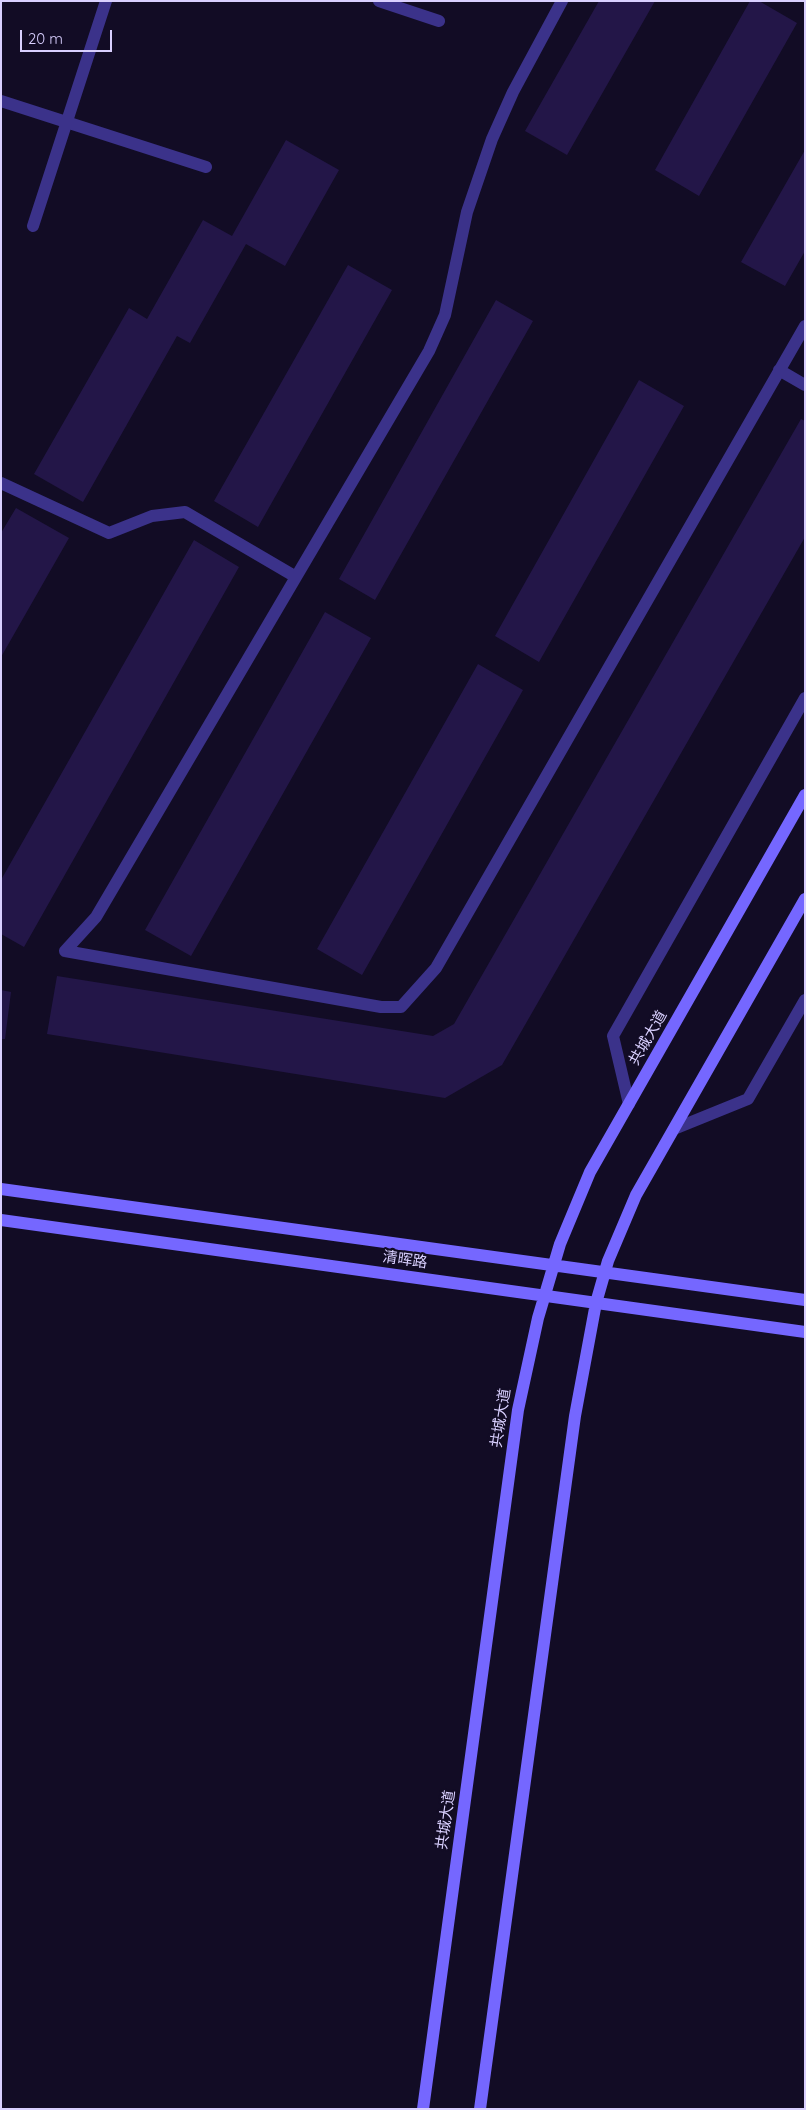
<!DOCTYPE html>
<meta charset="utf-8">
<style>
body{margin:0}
#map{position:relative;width:806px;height:2110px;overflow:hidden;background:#120c25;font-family:Quicksand,sans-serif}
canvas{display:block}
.frame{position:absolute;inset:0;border:2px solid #d9d0ff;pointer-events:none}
.scale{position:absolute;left:20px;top:30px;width:92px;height:22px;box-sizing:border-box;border:2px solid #d9d0ff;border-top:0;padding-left:6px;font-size:15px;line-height:18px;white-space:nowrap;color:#d9d0ff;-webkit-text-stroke:4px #120c25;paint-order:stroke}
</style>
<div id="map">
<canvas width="806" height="2110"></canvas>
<div class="frame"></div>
<div class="scale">20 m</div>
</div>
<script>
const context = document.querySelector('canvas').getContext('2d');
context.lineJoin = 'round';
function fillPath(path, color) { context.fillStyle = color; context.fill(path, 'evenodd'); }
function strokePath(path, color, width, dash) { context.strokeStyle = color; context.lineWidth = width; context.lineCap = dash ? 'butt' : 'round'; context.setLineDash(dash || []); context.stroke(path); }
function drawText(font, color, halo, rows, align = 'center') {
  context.font = font + ' Quicksand,"Noto Sans SC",sans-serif'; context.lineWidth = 4.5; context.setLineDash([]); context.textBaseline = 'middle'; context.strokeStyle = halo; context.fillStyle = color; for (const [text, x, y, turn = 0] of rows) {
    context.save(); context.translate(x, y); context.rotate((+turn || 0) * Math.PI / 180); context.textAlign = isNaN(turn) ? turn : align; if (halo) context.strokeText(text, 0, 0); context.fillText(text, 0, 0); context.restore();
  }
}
const building = new Path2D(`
 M599,1H655L567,155L525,131Z
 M750,1H759L797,23L699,196L655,170Z
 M286,140L339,170L285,266L246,244L190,343L177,336L83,502L34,474L129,308L147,319L203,220L232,236Z
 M805,150V251L785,286L741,262Z
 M348,265L392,290L258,527L214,501Z
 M496,300L533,321L375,600L339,579Z
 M639,380L684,406L539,662L495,636Z
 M801,419L805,421V537L502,1065L445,1098L47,1034L57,976L433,1036L454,1024Z
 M16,508L69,538L1,657V533Z
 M194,540L239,567L24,947L1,934V880Z
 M325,612L371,638L191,956L145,930Z
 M478,664L523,690L362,975L317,949Z
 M1,990L11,992L5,1039H1Z`);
const lane = new Path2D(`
 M779,370L805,385
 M1,483L109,533L152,516L185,512L296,577
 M65,951L381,1007H401L436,968L805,326
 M65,951L96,917L429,351L445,315L467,212L492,139L513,92L562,1`);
const street = new Path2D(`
 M379,1L439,21
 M1,101L206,167
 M33,226L106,1
 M629,1104L613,1036L805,698
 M674,1129L748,1099L805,1000`);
const secondary = new Path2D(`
 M1,1189L805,1300
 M1,1220L805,1332
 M423,2109L518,1410L538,1318L560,1244L590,1172L805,795
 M480,2109L575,1416L596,1303L608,1261L636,1195L805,899`);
const streetNames = [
 ["共城大道",648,1038,-60],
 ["清晖路",405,1260,8],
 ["共城大道",501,1418,-81],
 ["共城大道",446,1820,-82]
];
fillPath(building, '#231648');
strokePath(lane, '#3b328a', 12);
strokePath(street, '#3b328a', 12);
strokePath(secondary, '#7567ff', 12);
drawText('15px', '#d9d0ff', '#120c25', streetNames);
</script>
